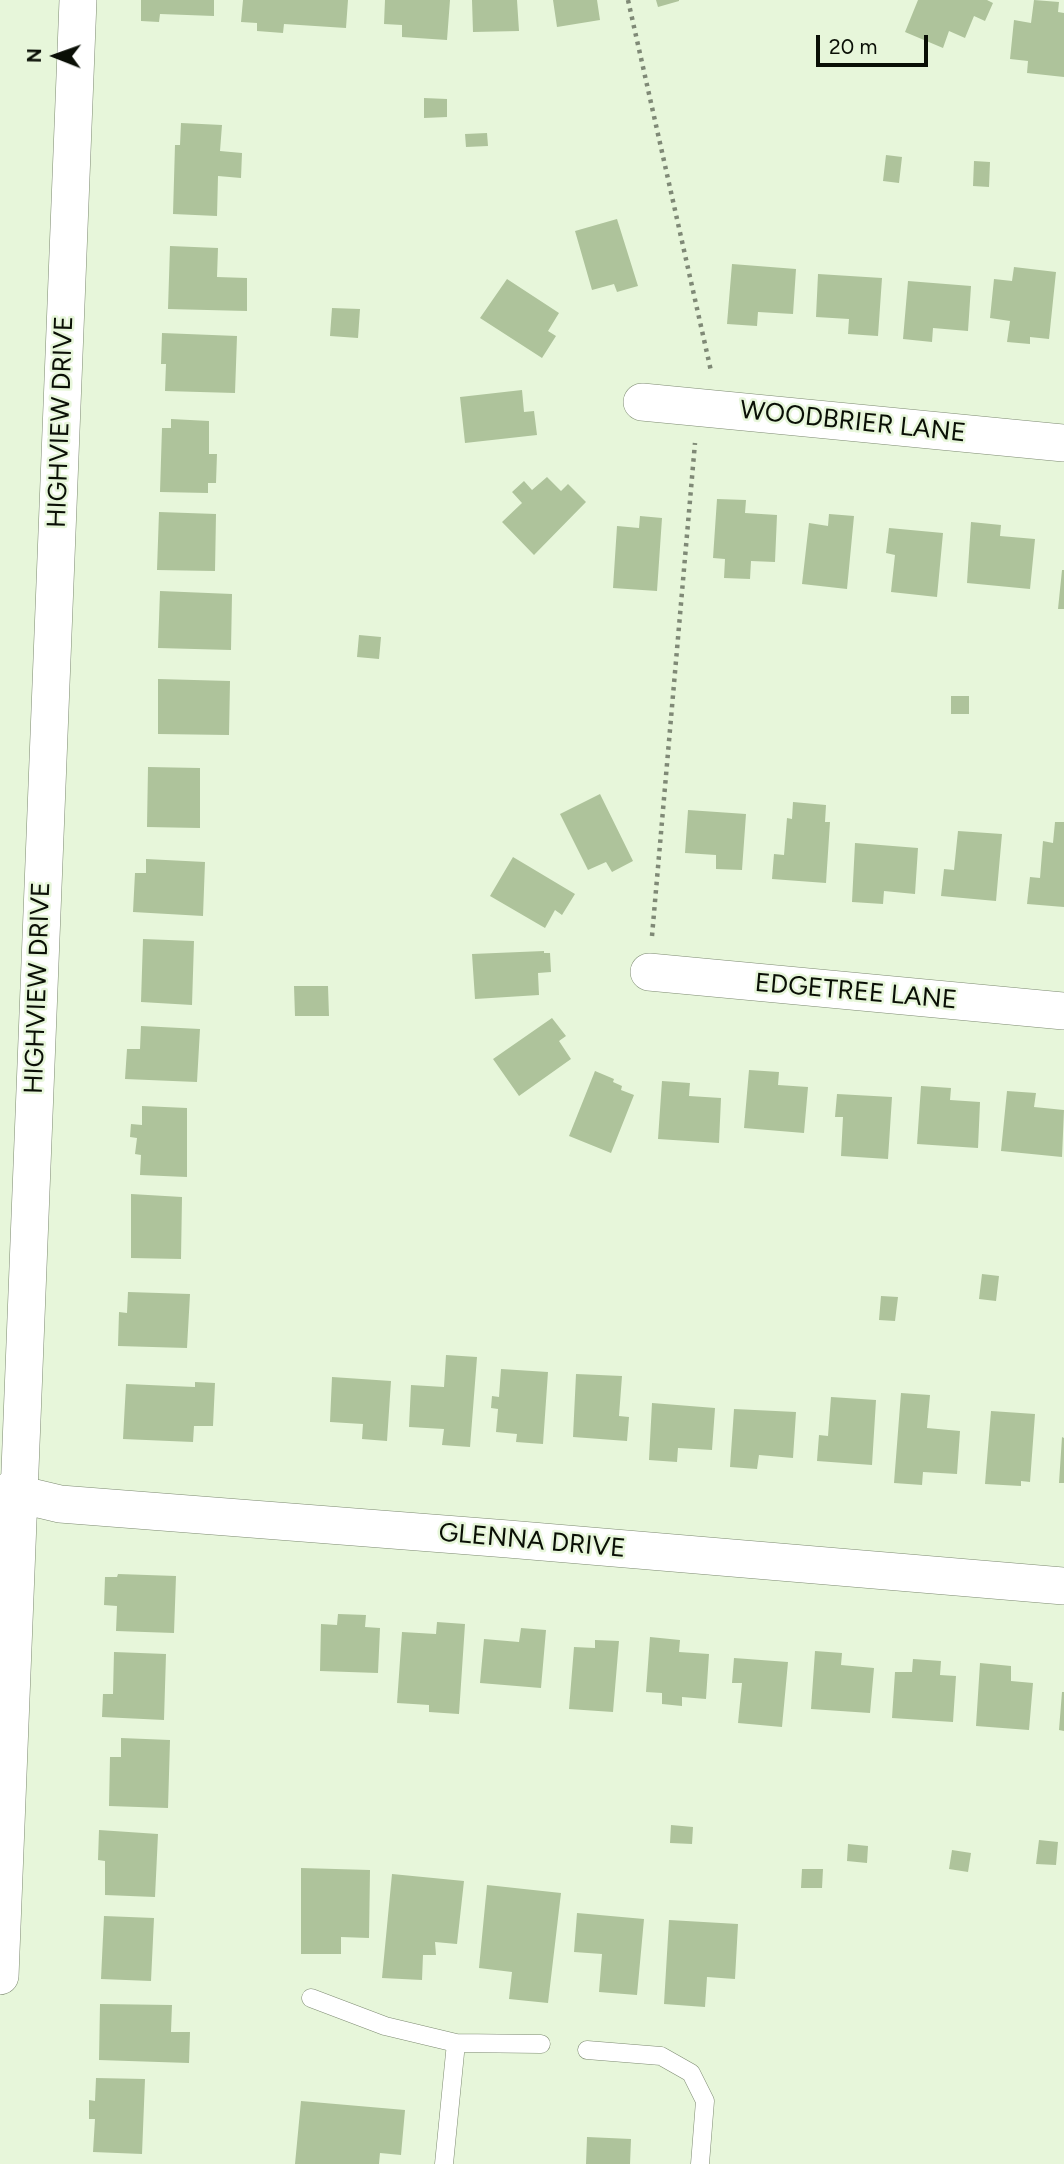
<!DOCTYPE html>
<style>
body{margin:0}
#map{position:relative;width:1064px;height:2164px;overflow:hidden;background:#e7f6da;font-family:Figtree,sans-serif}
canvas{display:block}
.north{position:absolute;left:21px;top:21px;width:70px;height:70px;-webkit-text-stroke:5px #e7f6da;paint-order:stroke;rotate:271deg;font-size:19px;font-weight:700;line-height:28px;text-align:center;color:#0a0f06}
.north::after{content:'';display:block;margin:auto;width:24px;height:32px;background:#0a0f06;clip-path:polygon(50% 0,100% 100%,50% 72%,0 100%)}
.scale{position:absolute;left:816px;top:35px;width:112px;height:32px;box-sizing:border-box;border:4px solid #0a0f06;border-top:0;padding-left:9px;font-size:21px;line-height:24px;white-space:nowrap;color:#0a0f06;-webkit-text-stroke:5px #e7f6da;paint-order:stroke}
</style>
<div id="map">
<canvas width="1064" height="2164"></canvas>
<div class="north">N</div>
<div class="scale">20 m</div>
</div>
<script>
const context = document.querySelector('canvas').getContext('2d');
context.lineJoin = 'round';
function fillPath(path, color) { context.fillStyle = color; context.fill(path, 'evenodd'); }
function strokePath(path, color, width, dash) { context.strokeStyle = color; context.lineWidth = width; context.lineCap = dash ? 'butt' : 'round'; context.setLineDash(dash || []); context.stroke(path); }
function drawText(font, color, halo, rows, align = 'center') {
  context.font = font + ' Figtree,sans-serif'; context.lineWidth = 5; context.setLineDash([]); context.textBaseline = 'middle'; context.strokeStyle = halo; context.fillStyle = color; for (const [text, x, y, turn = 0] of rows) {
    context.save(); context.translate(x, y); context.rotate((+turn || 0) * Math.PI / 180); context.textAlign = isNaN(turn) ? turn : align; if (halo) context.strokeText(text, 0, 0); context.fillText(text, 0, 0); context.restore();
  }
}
const building = new Path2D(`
 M141,0H214V16L160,14L159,22L141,21Z
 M243,0H348L346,28L284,24L283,33L257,31V23L241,22Z
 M385,0H450L447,40L402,37V25L384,24Z
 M472,0H517L519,31L473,32Z
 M553,0H597L600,20L557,27Z
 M656,0H679V1L658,7Z
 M918,0H987L993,3L985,21L974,16L965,38L949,31L943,48L905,32Z
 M1034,0L1059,2L1058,12L1064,13V77L1027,73L1028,61L1010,59L1014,20L1031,23Z
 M424,98L447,99V117L424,118Z
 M181,123L222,125L220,151L242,153L241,178L218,176L217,216L173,214L175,145H180Z
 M487,133L488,146L466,147L465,134Z
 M886,155L902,157L899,183L883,181Z
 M974,161L990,162L989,187L973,186Z
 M617,219L638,286L617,292L614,284L592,290L575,231Z
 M170,246L218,248L217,277L247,278V311L168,309Z
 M732,264L796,269L793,314L758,312L757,326L727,324Z
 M1014,267L1056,272L1049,339L1030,337V344L1007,342L1010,321L990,318L994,279L1012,281Z
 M818,274L882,278L878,336L848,334L849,319L816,317Z
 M507,279L559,313L548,331L556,336L542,358L480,318Z
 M908,281L971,286L968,331L933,328L932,342L903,339Z
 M332,308L360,309L358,338L330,336Z
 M162,333L237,336L235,393L165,391L166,364H161Z
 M522,390L524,412L534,411L537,435L465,443L460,397Z
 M171,419L209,421V454H217L216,483H208V493L160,492L162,428H171Z
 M547,477L561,491L568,484L586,502L534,555L502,522L522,503L512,492L524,481L532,490Z
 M717,499L746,500L745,513L777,515L775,562L751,561L750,579L724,578L725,559L713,558Z
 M159,512L216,514L215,571L157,570Z
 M829,514L854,516L847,589L802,584L809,523L828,526Z
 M640,516L662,518L657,591L613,588L617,526L639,528Z
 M971,522L1001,525L1000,536L1035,539L1030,589L967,583Z
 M889,528L943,533L937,597L891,592L895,555L886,553Z
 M1062,570H1064V609H1058Z
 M160,591L232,594L231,650L158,648Z
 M359,635L381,637L379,659L357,657Z
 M158,679L230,681L229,735L158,734Z
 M951,696H969V714H951Z
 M148,767L200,768V828L147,827Z
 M600,794L633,861L612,872L606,862L588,870L560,814Z
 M793,802L826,805L825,822H830L826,883L772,879L774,854L784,855L787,818L792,819Z
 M688,810L746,814L742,870L716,869V855L685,853Z
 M1055,822H1064V907L1027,904L1030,877L1040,878L1043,841L1053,843Z
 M958,831L1002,834L996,901L941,896L944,869L954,870Z
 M855,843L918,848L915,894L884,891L883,904L852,902Z
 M513,857L575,894L562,915L555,910L545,928L490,896Z
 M146,859L205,862L203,916L133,912L135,873H146Z
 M143,939L194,941L192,1005L141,1002Z
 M544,951V953H550L551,972L538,973L539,995L475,999L472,954Z
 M294,986H328L329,1016H295Z
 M552,1018L566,1036L559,1041L571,1059L519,1096L493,1059Z
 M141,1026L200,1029L197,1082L125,1079L127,1049H140Z
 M749,1070L779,1072L778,1085L808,1087L804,1133L744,1128Z
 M595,1071L614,1079L613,1082L622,1086L621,1090L634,1095L611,1153L569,1136Z
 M662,1081L690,1083L689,1096L721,1098L719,1143L658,1139Z
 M921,1086L951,1088L950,1100L980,1102L978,1148L917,1144Z
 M1007,1091L1036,1093L1034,1107L1064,1110L1062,1157L1001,1151Z
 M837,1094L892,1097L888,1159L841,1156L843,1117H835Z
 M142,1106L187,1108V1177L140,1175L141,1155L135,1154L137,1138L130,1137L131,1124L142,1125Z
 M131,1194L182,1197L181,1259L131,1258Z
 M982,1274L999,1276L996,1301L979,1299Z
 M128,1292L190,1294L187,1348L118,1346L119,1312L127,1313Z
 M881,1296L898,1297L895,1321L879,1320Z
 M446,1355L477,1357L470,1447L442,1445L444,1429L409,1427L411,1385L444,1387Z
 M501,1369L548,1372L543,1444L516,1442L517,1434L496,1432L498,1409L491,1408L492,1396L499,1397Z
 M576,1374L622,1376L619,1416L629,1417L627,1441L573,1437Z
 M332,1377L391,1381L387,1441L362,1439L363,1424L330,1422Z
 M195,1382L215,1383L213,1426H194L193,1442L123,1439L126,1384L195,1387Z
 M901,1393L930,1395L927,1428L960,1431L957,1474L923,1472L922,1485L894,1483Z
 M831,1397L876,1400L872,1465L817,1461L819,1435L828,1436Z
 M652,1403L715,1408L712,1450L678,1448L677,1462L649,1460Z
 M734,1409L796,1412L793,1458L759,1455L757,1469L730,1467Z
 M991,1411L1035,1414L1030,1482L1021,1481V1486L985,1484Z
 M1062,1437L1064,1438V1483H1059Z
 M118,1574L176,1576L174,1633L116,1631L117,1606L104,1605L105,1577H117Z
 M338,1614L366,1615L365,1627L380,1628L378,1673L320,1671L321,1624L337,1625Z
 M437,1622L465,1624L459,1714L429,1712V1705L397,1703L402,1632L436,1634Z
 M521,1628L546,1630L541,1688L480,1683L484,1639L519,1642Z
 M650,1637L680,1640L679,1652L709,1654L706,1699L682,1697V1706L662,1704V1693L646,1692Z
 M595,1640L619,1641L613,1712L569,1709L574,1647L595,1648Z
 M815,1651L842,1653L841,1665L874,1668L870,1713L811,1709Z
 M114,1652L166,1654L164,1720L102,1717L103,1694H113Z
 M734,1658L788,1662L782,1727L738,1723L742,1683H732Z
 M913,1659L941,1661L940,1675L956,1676L953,1722L892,1718L895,1672H912Z
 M980,1663L1011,1666V1681L1033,1683L1029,1730L976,1726Z
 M1062,1692H1064V1731L1059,1730Z
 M121,1738L170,1740L168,1808L109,1806L110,1757H121Z
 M671,1825L693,1827L692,1844L670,1843Z
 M99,1830L158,1834L155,1897L105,1895V1861L98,1860Z
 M1039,1840L1058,1842L1056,1865L1036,1864Z
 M848,1844L868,1846L867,1863L847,1861Z
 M952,1850L971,1853L968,1872L949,1869Z
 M301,1868L370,1870L369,1938L341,1937V1954H301Z
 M802,1869H823L822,1888H801Z
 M392,1874L464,1881L457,1944L435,1942L436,1955H423L422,1980L382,1978Z
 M487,1885L561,1893L548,2003L509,1999L512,1972L479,1968Z
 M577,1913L644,1919L637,1995L599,1992L602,1954L574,1952Z
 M104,1916L154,1918L151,1981L101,1979Z
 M669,1920L738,1924L735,1979L707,1977L705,2007L664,2004Z
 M100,2004L172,2005L171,2032H190L189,2063L99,2060Z
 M96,2078L145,2079L142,2154L93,2152L95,2119H89V2100L95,2101Z
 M301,2101L405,2110L401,2155L380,2153L379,2164H295Z
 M587,2137L631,2139L630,2164H586Z`);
const path = new Path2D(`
 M628,0L711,371
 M652,936L695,443`);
const lane = new Path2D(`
 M311,1998L385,2026L456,2043L541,2044
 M587,2050L661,2056L691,2073L705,2101L700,2164
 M444,2164L456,2043`);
const street = new Path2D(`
 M642,402L1064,443
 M649,972L1064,1011
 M0,1493L18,1494L60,1504L508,1539L1064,1586
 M0,1976L78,0`);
const streetNames = [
 ["HIGHVIEW DRIVE",61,422,-88],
 ["WOODBRIER LANE",853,422,6],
 ["HIGHVIEW DRIVE",38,988,-88],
 ["EDGETREE LANE",856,992,5],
 ["GLENNA DRIVE",532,1541,5]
];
fillPath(building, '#aec39b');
strokePath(lane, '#7d8a71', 19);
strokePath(street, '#7d8a71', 38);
strokePath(path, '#7f8976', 4.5, [3.5, 5]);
strokePath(lane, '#fff', 18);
strokePath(street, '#fff', 37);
drawText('26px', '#0a0f06', '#e7f6da', streetNames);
</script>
